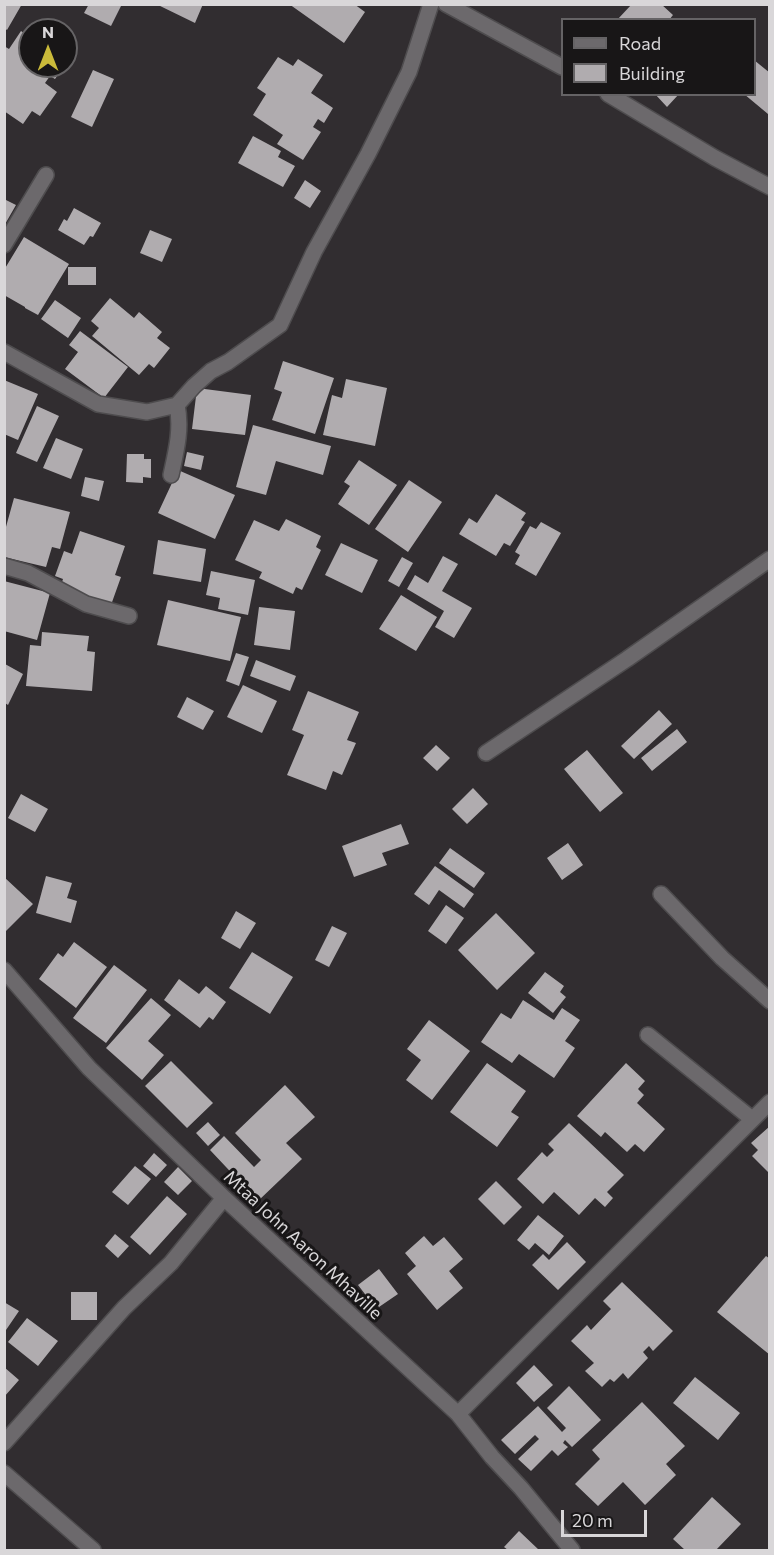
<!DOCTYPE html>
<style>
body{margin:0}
#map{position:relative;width:774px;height:1555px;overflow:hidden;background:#312d30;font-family:Commissioner,sans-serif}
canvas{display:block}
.frame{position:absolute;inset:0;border:6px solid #d9d7d9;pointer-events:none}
.legend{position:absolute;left:561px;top:18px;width:195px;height:78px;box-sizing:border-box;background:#181617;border:2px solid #656365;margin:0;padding:8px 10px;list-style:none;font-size:18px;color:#d9d7d9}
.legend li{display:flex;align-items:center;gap:12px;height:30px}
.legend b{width:30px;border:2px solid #656365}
.north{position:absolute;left:18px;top:18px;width:60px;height:60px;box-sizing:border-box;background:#181617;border:2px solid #656365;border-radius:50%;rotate:0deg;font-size:16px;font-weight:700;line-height:24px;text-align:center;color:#d9d7d9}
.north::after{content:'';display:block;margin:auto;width:21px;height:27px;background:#caba3a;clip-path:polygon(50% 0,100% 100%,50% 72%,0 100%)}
.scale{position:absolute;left:561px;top:1510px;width:86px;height:27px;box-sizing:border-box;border:3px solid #d9d7d9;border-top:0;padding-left:8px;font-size:18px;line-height:21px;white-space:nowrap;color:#d9d7d9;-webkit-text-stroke:4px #181617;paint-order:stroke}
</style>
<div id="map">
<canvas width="774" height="1555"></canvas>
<div class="frame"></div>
<ul class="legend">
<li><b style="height:8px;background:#6c696c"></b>Road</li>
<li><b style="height:16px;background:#b0acaf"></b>Building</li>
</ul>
<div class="north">N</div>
<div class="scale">20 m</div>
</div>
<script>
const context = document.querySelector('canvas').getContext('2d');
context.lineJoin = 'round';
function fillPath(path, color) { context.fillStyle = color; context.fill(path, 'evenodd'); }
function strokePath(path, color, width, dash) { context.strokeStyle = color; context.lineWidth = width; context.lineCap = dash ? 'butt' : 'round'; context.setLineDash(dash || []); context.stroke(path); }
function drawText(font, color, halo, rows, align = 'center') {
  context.font = font + ' Commissioner,sans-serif'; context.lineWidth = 6; context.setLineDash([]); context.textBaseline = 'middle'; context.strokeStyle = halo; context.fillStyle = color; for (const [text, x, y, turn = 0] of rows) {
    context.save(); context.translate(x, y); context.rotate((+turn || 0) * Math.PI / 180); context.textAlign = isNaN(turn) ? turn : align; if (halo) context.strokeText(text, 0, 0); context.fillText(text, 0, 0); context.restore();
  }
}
const building = new Path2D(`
 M4,4H22L7,30L4,28Z
 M89,4H122L111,26L84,13Z
 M156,4H203L195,23Z
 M289,4H354L365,12L344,43Z
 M632,4H661L673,15L669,20H617Z
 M21,31L28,36L30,33V66H64L55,79L50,76L45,83L57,92L40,116L32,111L23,124L4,111V46L9,49Z
 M278,57L293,66L298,59L323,75L311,93L333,108L324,123L318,119L313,127L321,132L303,160L277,144L283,135L253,115L266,94L257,88Z
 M754,60L770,73L768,114L744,94H754Z
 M93,70L114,79L92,127L71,117Z
 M655,94H679L667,107Z
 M253,136L281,151L278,157L295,166L283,187L238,163Z
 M305,180L321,191L310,208L294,198Z
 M4,199L16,205L4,226Z
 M74,208L101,223L93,237L90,236L84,245L58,230L64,219L67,221Z
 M150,230L172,239L162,262L140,253Z
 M24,237L69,264L38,315L25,308V307L4,295V270Z
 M68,267H96V285H68Z
 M110,298L134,318L139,312L162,332L157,338L170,348L154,368L149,364L139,375L92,336L99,328L91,321Z
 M55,300L81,318L68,338L41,319Z
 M80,331L128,367L104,398L65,369L78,352L69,345Z
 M283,361L334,378L315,434L272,420L282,392L274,389Z
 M346,379L387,388L375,446L323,435L332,395L342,398Z
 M4,380L38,394L18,440L4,434Z
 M197,388L251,395L245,435L192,429Z
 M37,406L59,416L37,462L16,453Z
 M253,425L331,446L323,475L276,461L266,495L236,487Z
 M56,438L83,449L71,479L43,468Z
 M187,452L204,456L201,470L184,466Z
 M127,454H144V459H151V478L143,477V483L126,482Z
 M359,460L397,485L369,525L338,504L350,486L344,482Z
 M178,470L235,495L215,539L158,513Z
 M85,477L104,481L99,501L81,496Z
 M409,480L442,502L408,552L375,529Z
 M496,494L526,513L521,520L525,522L510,546L504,543L496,556L459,534L469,518L477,523Z
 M14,498L70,512L60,549L52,547L46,567L4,557V534Z
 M286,519L321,536L316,547L321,550L302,590L296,587L293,594L259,578L262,572L235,560L254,520L279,531Z
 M541,522L561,533L536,576L515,564L520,555L515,552L530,526L536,529Z
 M80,531L125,546L115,575L121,577L111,605L60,588L63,579L55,576L64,551L72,554Z
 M158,540L206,549L201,582L153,574Z
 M341,543L378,560L362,593L325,575Z
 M443,556L458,564L442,591L472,608L454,638L435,627L444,611L407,589L415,575L428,583Z
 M402,557L413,563L399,587L388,581Z
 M211,571L255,580L248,615L218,609L220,598L206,595Z
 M4,581L50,593L37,640L4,631Z
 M401,595L437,617L416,651L379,629Z
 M168,600L241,617L230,661L157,645Z
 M259,607L295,611L290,650L254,645Z
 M42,632L89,636L87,651L95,652L92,691L26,686L30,645L41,646Z
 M236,653L249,657L239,686L226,681Z
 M256,660L296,676L290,691L250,676Z
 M5,664L23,674L8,705L5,703Z
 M243,685L277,701L262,733L227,717Z
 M308,691L359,712L347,740L356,743L342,775L333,771L326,790L287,775L304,735L292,730Z
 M187,697L214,711L203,730L177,717Z
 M659,710L672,724L634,759L621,746Z
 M677,729L687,742L652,771L641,758Z
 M436,745L450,758L437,771L423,758Z
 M587,750L623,793L600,812L564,769Z
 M473,788L488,804L467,824L452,809Z
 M21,794L48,809L35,832L8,818Z
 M401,824L409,844L382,853L387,865L354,877L342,846Z
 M568,843L583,865L562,880L547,858Z
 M450,848L485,873L474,888L439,863Z
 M435,866L474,894L464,908L439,890L429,905L414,894Z
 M46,876L72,883L67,898L77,901L71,923L36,913Z
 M4,877L33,904L4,933Z
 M446,905L464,918L446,944L428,931Z
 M236,911L256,923L240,949L221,938Z
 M496,913L535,953L497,990L458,950Z
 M332,926L347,933L329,967L315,960Z
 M74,942L107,967L76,1008L39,979L58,953L63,957Z
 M252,952L293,977L270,1014L229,988Z
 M114,965L147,990L106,1043L73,1018Z
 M545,972L564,986L560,992L566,997L553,1013L528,993Z
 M179,979L199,994L206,986L226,1002L213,1020L209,1017L200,1028L164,1000Z
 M151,998L171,1015L148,1041L164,1055L142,1080L106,1048Z
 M523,1000L554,1020L562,1008L580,1020L565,1041L575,1048L554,1078L519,1054L512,1063L481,1042L501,1013L511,1019Z
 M429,1020L470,1051L432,1100L406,1080L421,1060L407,1049Z
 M171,1061L213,1103L187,1128L145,1086Z
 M487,1063L526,1091L511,1112L519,1117L497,1147L450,1112Z
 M626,1063L645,1081L638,1089L644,1095L637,1103L665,1129L644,1152L635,1144L627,1152L605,1132L601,1137L577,1116Z
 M285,1085L315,1117L286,1143L302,1159L258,1201L210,1150L224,1136L254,1167L261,1160L235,1133Z
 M208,1122L220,1135L208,1146L196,1133Z
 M569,1123L624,1175L607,1192L613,1198L605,1207L595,1198L579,1215L554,1192L543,1204L517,1179L542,1152L547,1157L554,1150L548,1144Z
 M770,1126V1174L752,1156L758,1150L751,1143Z
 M154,1153L167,1165L156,1177L143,1166Z
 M135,1166L151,1179L128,1205L112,1192Z
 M178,1167L192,1181L178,1195L164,1182Z
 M496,1181L522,1207L504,1225L478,1199Z
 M167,1196L187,1214L150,1255L130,1237Z
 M538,1215L564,1236L549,1255L535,1243L529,1250L517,1240Z
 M115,1234L129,1246L118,1258L105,1246Z
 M424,1236L433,1246L444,1237L463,1259L449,1271L463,1288L437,1310L407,1274L416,1266L405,1253Z
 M567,1242L586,1262L558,1290L532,1265L543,1254L549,1260Z
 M766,1256L770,1259V1355L717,1312Z
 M379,1269L398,1294L379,1307L371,1296L368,1298L358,1285Z
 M622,1282L673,1331L653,1351L649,1346L643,1352L648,1358L628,1379L623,1373L614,1382L610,1379L602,1387L585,1371L594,1363L571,1341L587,1325L591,1330L611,1309L603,1301Z
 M71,1292H97V1320H71Z
 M4,1302L19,1311L6,1330L4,1328Z
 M27,1318L58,1341L38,1366L8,1342Z
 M534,1365L553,1385L534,1402L516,1383Z
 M4,1367L19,1380L4,1397Z
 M695,1377L740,1413L718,1440L673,1403Z
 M569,1386L601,1420L572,1447L565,1440L563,1443L568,1447L558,1456L552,1450L531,1471L518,1459L539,1439L535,1435L515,1454L501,1440L538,1406L562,1432L566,1428L547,1408Z
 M642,1402L685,1446L666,1464L676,1475L645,1505L623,1482L598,1506L575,1484L600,1459L592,1450Z
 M712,1497L741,1524L716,1550H685L673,1539Z
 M519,1531L539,1550H508L504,1547Z`);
const minor = new Path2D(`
 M446,4L562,67
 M608,94L715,158L770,187
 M4,245L46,175
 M4,352L98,404L147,412L177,405L194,386L211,371L228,362L280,325L314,252L368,154L409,72L431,4
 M171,475C176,452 182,429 177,405
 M4,566L28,573L86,604L129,616
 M486,753L627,659L770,559
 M661,894L722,958L770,1001
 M4,970L89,1068L224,1198L458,1414L492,1457L521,1488L572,1550
 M648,1035L752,1119
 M458,1414L770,1102
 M4,1443L124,1308L171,1263L224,1198
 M4,1473L93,1550`);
const streetNames = [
 ["Mtaa John Aaron Mhaville",303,1245,43]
];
fillPath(building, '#b0acaf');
strokePath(minor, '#4e4c4e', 18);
strokePath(minor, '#6c696c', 15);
drawText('18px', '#d9d7d9', '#181617', streetNames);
</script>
